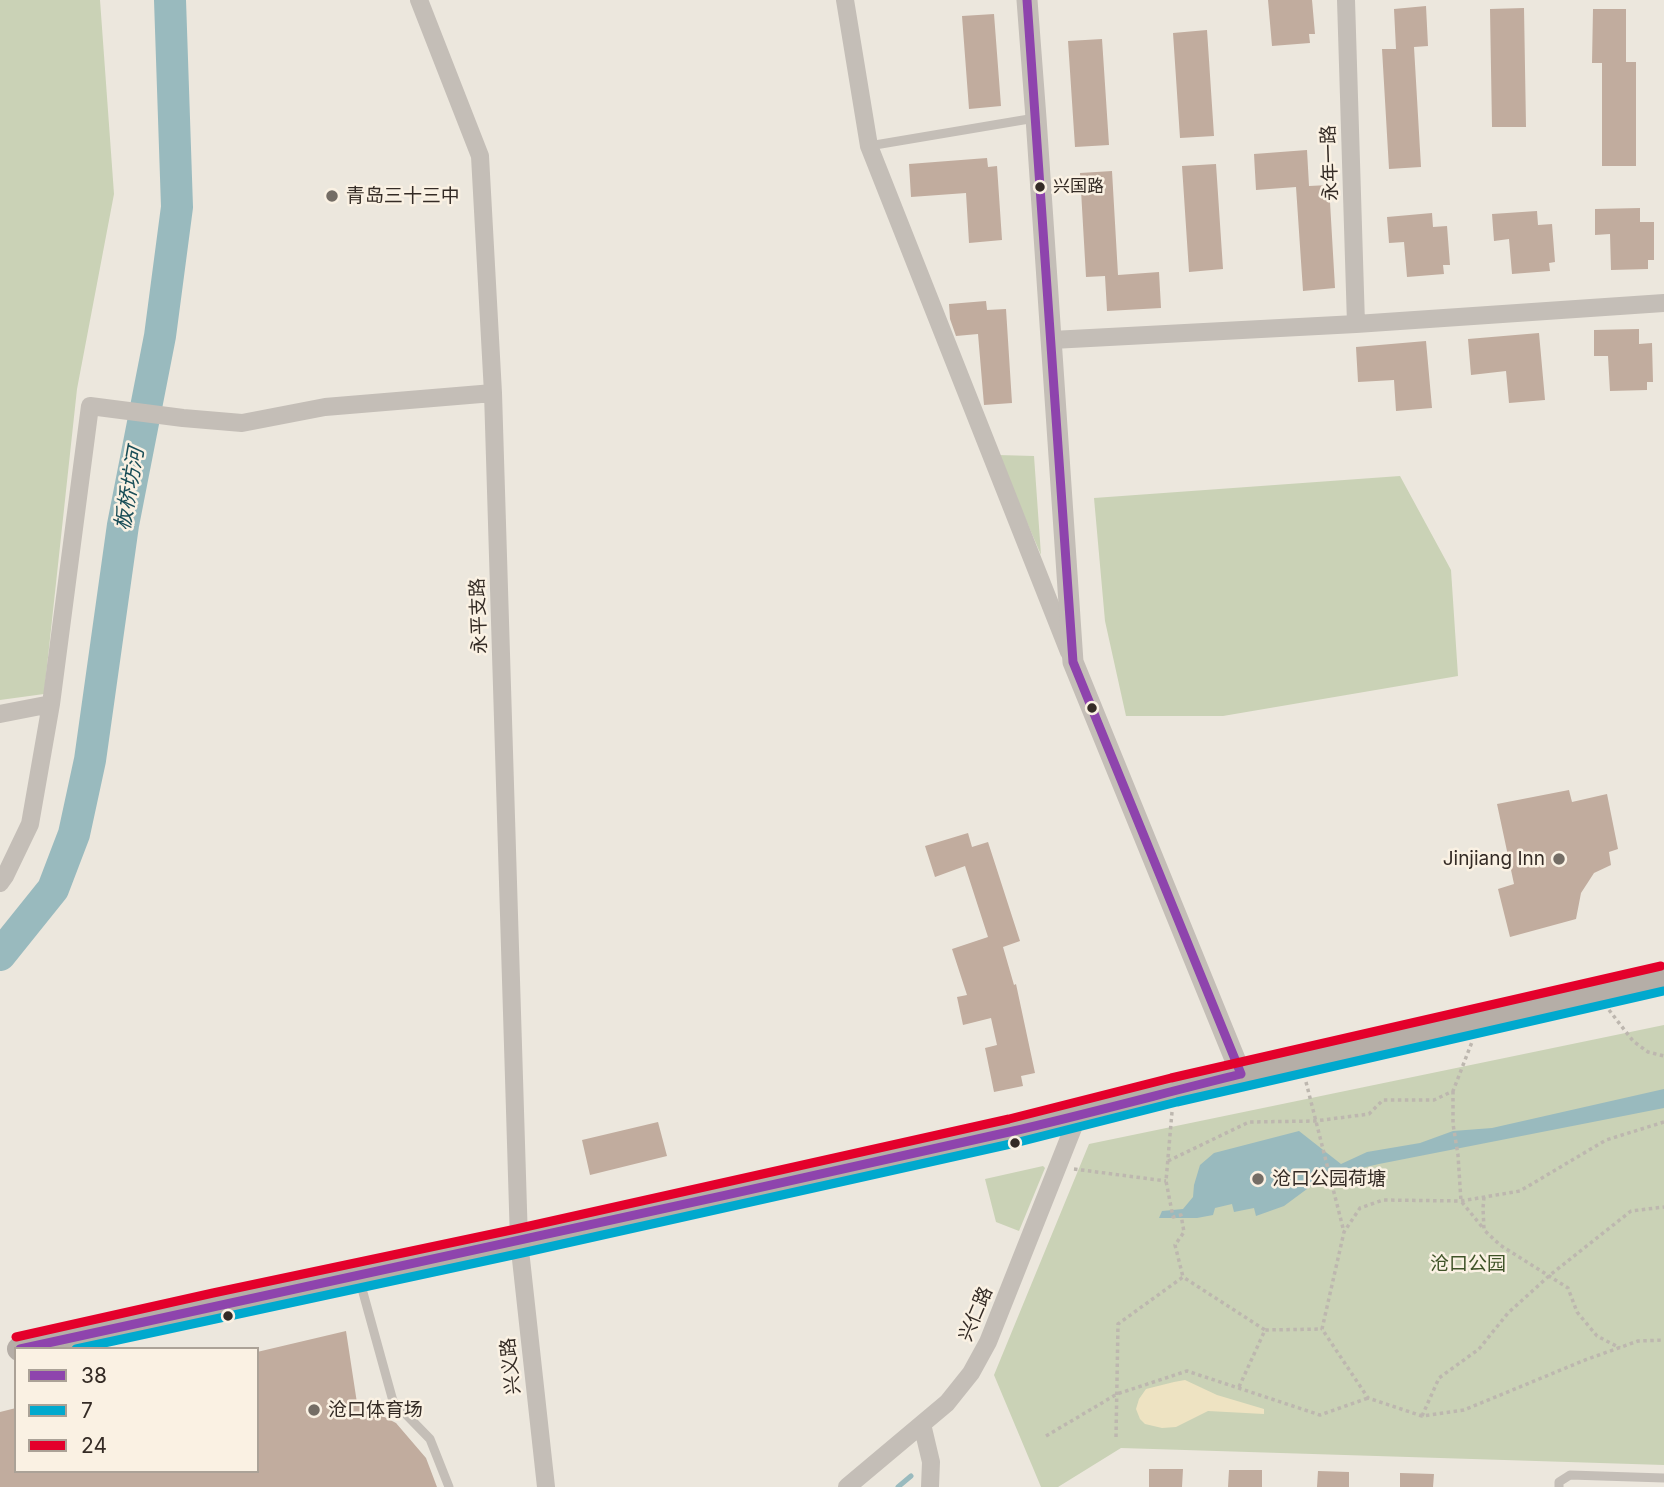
<!DOCTYPE html>
<meta charset="utf-8">
<style>
body{margin:0}
#map{position:relative;width:1664px;height:1487px;overflow:hidden;background:#ece7dd;font-family:Inter,sans-serif}
canvas{display:block}
.legend{position:absolute;left:14px;top:1347px;width:245px;height:126px;box-sizing:border-box;background:#faf1e3;border:2px solid #aba297;margin:0;padding:9px 12px;list-style:none;font-size:21px;color:#342b25}
.legend li{display:flex;align-items:center;gap:14px;height:35px}
.legend b{width:35px;border:2px solid #aba297}
</style>
<div id="map">
<canvas width="1664" height="1487"></canvas>
<ul class="legend">
<li><b style="height:9px;background:#8e44ad"></b>38</li>
<li><b style="height:9px;background:#00a9ce"></b>7</li>
<li><b style="height:9px;background:#e4002b"></b>24</li>
</ul>
</div>
<script>
const context = document.querySelector('canvas').getContext('2d');
context.lineJoin = 'round';
function fillPath(path, color) { context.fillStyle = color; context.fill(path, 'evenodd'); }
function strokePath(path, color, width, dash) { context.strokeStyle = color; context.lineWidth = width; context.lineCap = dash ? 'butt' : 'round'; context.setLineDash(dash || []); context.stroke(path); }
function drawText(font, color, halo, rows, align = 'center') {
  context.font = font + ' Inter,"Noto Sans SC",sans-serif'; context.lineWidth = 5; context.setLineDash([]); context.textBaseline = 'middle'; context.strokeStyle = halo; context.fillStyle = color; for (const [text, x, y, turn = 0] of rows) {
    context.save(); context.translate(x, y); context.rotate((+turn || 0) * Math.PI / 180); context.textAlign = isNaN(turn) ? turn : align; if (halo) context.strokeText(text, 0, 0); context.fillText(text, 0, 0); context.restore();
  }
}
const green = new Path2D(`
 M0,0H100L114,194L77,389L44,694L0,700Z
 M998,455L1034,456L1041,555Z
 M1400,476L1451,570L1458,676L1223,716H1126L1105,621L1094,498Z
 M1664,1025V1465L1121,1448L1058,1487H1041L994,1375L1089,1144Z
 M1043,1166L1045,1168L1019,1231L996,1222L985,1179Z`);
const sand = new Path2D(`
 M1185,1380L1217,1395L1264,1409V1414L1208,1411L1176,1427L1162,1428L1145,1424L1140,1419L1136,1409L1139,1399L1146,1389L1174,1382Z`);
const water = new Path2D(`
 M1664,1089V1108L1379,1164L1340,1173L1311,1186L1284,1206L1256,1216L1254,1208L1234,1212L1232,1204L1215,1208L1213,1215L1197,1218H1159L1162,1211L1183,1209L1193,1197L1194,1185L1200,1165L1214,1153L1299,1131L1341,1164L1367,1152L1420,1143L1453,1131L1492,1128Z`);
const stream = new Path2D(`
 M898,1487L911,1476`);
const river = new Path2D(`
 M0,955L53,889L74,834L90,760L123,525L160,336L177,207L170,0`);
const building = new Path2D(`
 M1268,0H1312L1315,34H1309L1310,43L1272,46Z
 M1426,6L1428,46L1414,47L1421,167L1389,169L1382,49H1396L1394,9Z
 M1524,8L1526,127H1492L1490,9Z
 M1593,9H1626V62H1636V166H1602V63H1592Z
 M994,14L1001,106L969,109L962,16Z
 M1207,30L1214,136L1180,138L1173,33Z
 M1102,39L1109,145L1075,147L1068,41Z
 M1307,150L1309,186L1329,185L1335,288L1303,291L1296,187L1256,190L1254,154Z
 M987,158L988,167L997,166L1002,240L969,243L966,193L911,197L909,164Z
 M1216,164L1223,269L1189,272L1182,166Z
 M1112,171L1118,275L1159,272L1161,308L1107,311L1105,276L1086,277L1080,173Z
 M1640,208V222H1654V260H1648V269L1611,270L1610,234L1595,235V209Z
 M1537,211L1538,225L1552,224L1555,262L1549,263L1550,271L1512,274L1509,239L1494,241L1492,214Z
 M1432,213L1433,227L1447,226L1450,265H1443L1444,274L1407,277L1404,242L1389,243L1387,217Z
 M986,301L987,310L1006,309L1012,403L984,405L978,334L956,336L950,319L949,304Z
 M1639,329V344L1652,343L1653,382H1647V390L1610,391L1608,356H1594V330Z
 M1539,333L1545,400L1509,403L1506,371L1471,375L1468,339Z
 M1426,341L1432,408L1396,411L1394,380L1358,382L1356,347Z
 M1569,790L1572,802L1607,794L1618,849L1609,852L1611,865L1594,873L1581,893L1576,919L1510,937L1498,889L1514,884L1497,804Z
 M968,833L972,847L988,842L1020,941L1003,947L1014,985L1016,984L1035,1073L1021,1076L1023,1086L994,1092L985,1048L997,1045L991,1018L963,1025L957,997L967,995L952,949L988,937L965,866L935,877L925,846Z
 M658,1122L667,1156L590,1175L582,1140Z
 M346,1331L357,1403L396,1423L426,1458L437,1487H0V1412L16,1408V1471H257V1352Z
 M1149,1469H1183L1182,1487H1149Z
 M1229,1470H1262V1487H1228Z
 M1318,1471L1349,1472V1487H1317Z
 M1400,1473L1434,1474L1433,1487H1400Z`);
const path = new Path2D(`
 M1609,1010L1633,1041L1648,1052L1664,1056
 M1306,1082L1344,1232
 M1453,1091V1124L1458,1155L1461,1201L1483,1228
 M1172,1112L1166,1181L1173,1217L1181,1215L1184,1232L1175,1245L1183,1277
 M1664,1122L1606,1140L1520,1191L1461,1201L1383,1200L1360,1208L1344,1232L1322,1329L1368,1398L1422,1416L1464,1410L1585,1360L1638,1341L1664,1340
 M1168,1161L1249,1122L1315,1121L1369,1114L1383,1100H1434L1453,1091L1472,1042
 M1074,1169L1166,1181
 M1484,1197L1483,1208L1484,1230L1500,1245L1568,1288L1577,1312L1597,1336L1620,1348
 M1239,1387L1265,1330L1322,1329
 M1422,1416L1439,1378L1479,1349L1508,1313L1550,1275L1631,1211L1664,1207
 M1046,1436L1117,1394L1187,1371L1320,1415L1368,1398
 M1116,1437L1118,1324L1183,1277L1265,1330`);
const service = new Path2D(`
 M869,146L1035,118
 M359,1278L393,1401L430,1439L449,1487
 M1559,1487V1482L1570,1475L1664,1478`);
const minor = new Path2D(`
 M419,0L480,156L493,393L519,1241L546,1487
 M845,0L869,146L1069,652
 M1346,0L1356,324
 M1052,340L1356,324L1664,303
 M0,714L51,704
 M0,883L5,876L30,824L51,704L90,406L183,418L242,423L325,407L493,393
 M922,1424L931,1462L930,1487
 M847,1487L947,1403L971,1373L988,1342L1079,1113`);
const tertiary = new Path2D(`
 M1027,0L1036,118L1073,662L1241,1074`);
const secondary = new Path2D(`
 M19,1349L216,1305L519,1241L1012,1131L1174,1090L1664,978`);
const bus1 = new Path2D(`
 M1027,0L1073,662L1241,1074
 M20,1349C350,1275 680,1207 1009,1132C1087,1114 1164,1093 1241,1074`);
const bus2 = new Path2D(`
 M76,1349L522,1253L1015,1143L1177,1102L1664,991`);
const bus3 = new Path2D(`
 M16,1337L213,1293L516,1229L1009,1119L1171,1078L1661,966`);
const markers = [
 [1040,187,6,"#342b25"],
 [332,196,7,"#746d65"],
 [1092,708,6,"#342b25"],
 [1559,859,7,"#746d65"],
 [1015,1143,6,"#342b25"],
 [1258,1179,7,"#746d65"],
 [228,1316,6,"#342b25"],
 [314,1410,7,"#746d65"]
];
const busNames = [
 ["兴国路",1053,187]
];
const streetNames = [
 ["永年一路",1330,163,-92],
 ["永平支路",479,616,-92],
 ["兴仁路",976,1314,-67],
 ["兴义路",511,1366,-96]
];
const poiNames = [
 ["青岛三十三中",346,196],
 ["Jinjiang Inn",1545,859,"right"],
 ["沧口公园荷塘",1272,1179],
 ["沧口体育场",328,1410]
];
const parkNames = [
 ["沧口公园",1468,1264]
];
const waterNames = [
 ["板桥坊河",130,489,-80]
];
fillPath(green, '#cad2b6');
fillPath(sand, '#eee3c2');
fillPath(water, '#99babe');
strokePath(stream, '#99babe', 5);
strokePath(river, '#99babe', 32);
fillPath(building, '#c1ac9e');
strokePath(path, '#bdb7af', 3.5, [3.5, 3.5]);
strokePath(service, '#c4beb7', 9);
strokePath(minor, '#c4beb7', 18);
strokePath(tertiary, '#c4beb7', 21);
strokePath(secondary, '#b5aea7', 24);
strokePath(bus1, '#8e44ad', 9);
strokePath(bus2, '#00a9ce', 9);
strokePath(bus3, '#e4002b', 9);
for (const [x, y, r, color] of markers) { const dot = new Path2D(); dot.arc(x, y, r, 0, 2 * Math.PI); context.fillStyle = color; context.fill(dot); strokePath(dot, '#faf1e3', 2.5); }
drawText('17px', '#342b25', '#faf1e3', busNames, 'left');
drawText('19px', '#342b25', '#faf1e3', streetNames);
drawText('19px', '#342b25', '#faf1e3', poiNames, 'left');
drawText('19px', '#3f5328', '#faf1e3', parkNames);
drawText('italic 21px', '#194d57', '#faf1e3', waterNames);
</script>
